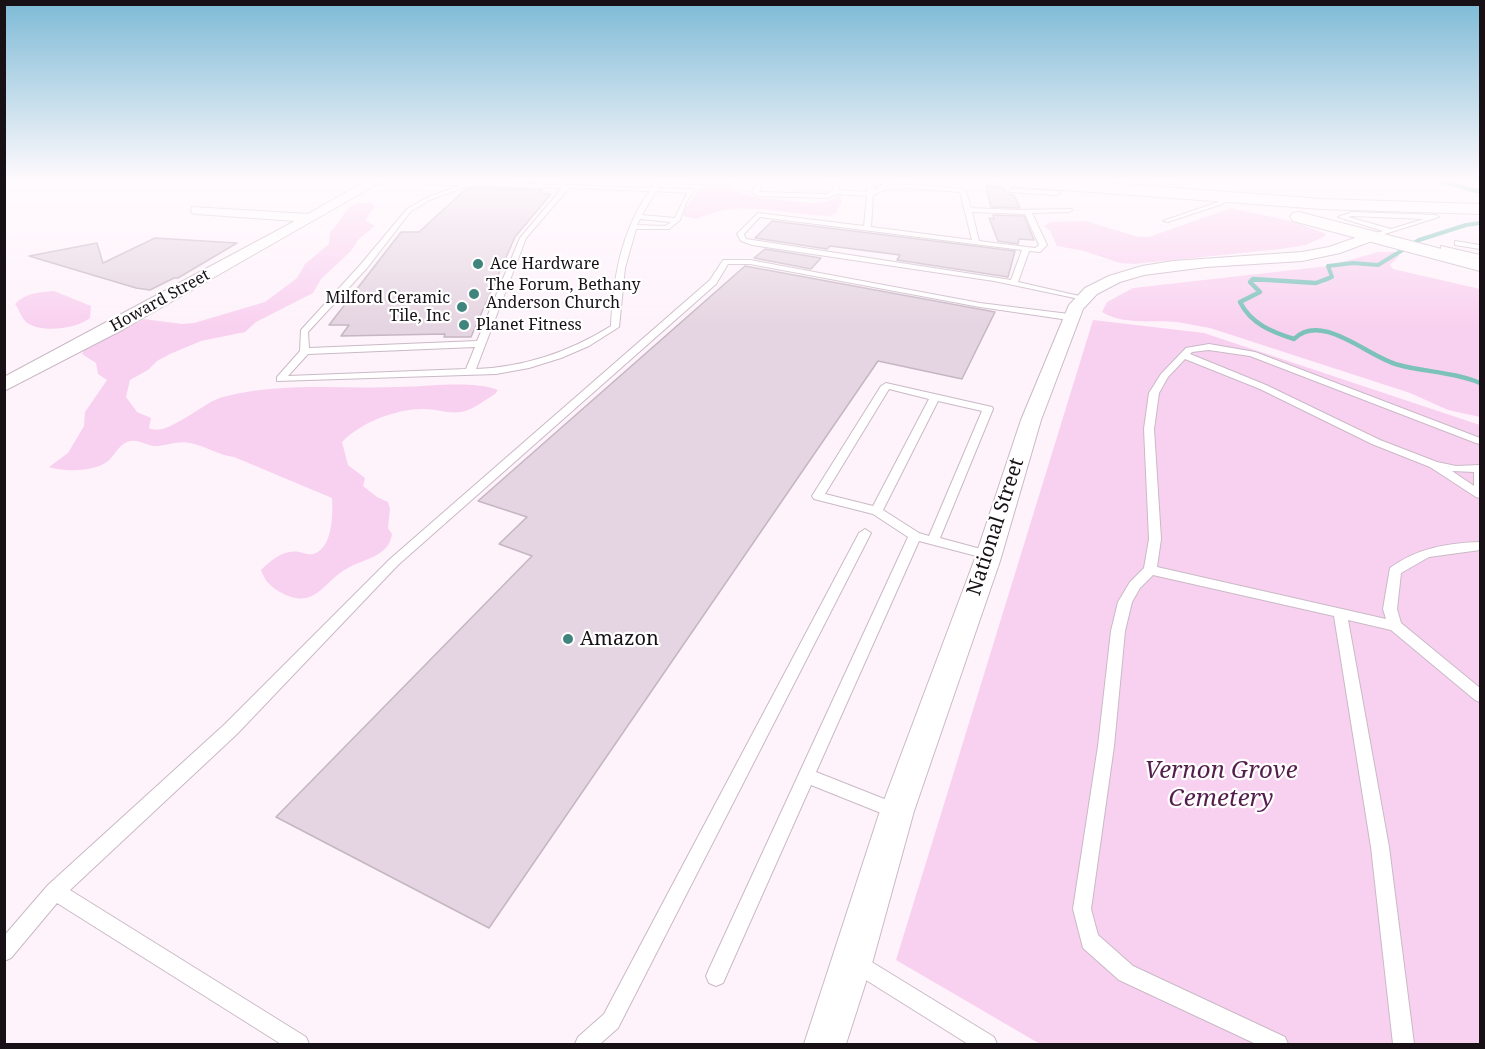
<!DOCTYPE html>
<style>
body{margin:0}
#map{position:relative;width:1485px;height:1049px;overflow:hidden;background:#fef3fb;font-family:"Noto Serif",serif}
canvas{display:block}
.frame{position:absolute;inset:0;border:6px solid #171116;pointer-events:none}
</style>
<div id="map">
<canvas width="1485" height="1049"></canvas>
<div class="frame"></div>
</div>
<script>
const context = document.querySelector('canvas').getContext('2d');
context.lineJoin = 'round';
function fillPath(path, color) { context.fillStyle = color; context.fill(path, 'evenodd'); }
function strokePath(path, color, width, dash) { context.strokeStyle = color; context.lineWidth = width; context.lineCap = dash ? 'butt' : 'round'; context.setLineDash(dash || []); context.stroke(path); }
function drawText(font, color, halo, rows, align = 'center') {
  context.font = font + ' "Noto Serif",serif'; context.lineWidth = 4.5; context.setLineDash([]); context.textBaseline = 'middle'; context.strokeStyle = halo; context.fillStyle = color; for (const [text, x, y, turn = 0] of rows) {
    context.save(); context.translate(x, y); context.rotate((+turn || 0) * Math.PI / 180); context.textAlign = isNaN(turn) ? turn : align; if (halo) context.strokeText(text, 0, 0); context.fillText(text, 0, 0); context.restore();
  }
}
const green = new Path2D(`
 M711,185L730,187L740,193L761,198L812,203L826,202L840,196L842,201L836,213L829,216C783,215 740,198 697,219L684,216L683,212L700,188Z
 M358,203H370L375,207L365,220L375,226L358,240L351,251L321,279L313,293L256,322L245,332L201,341L170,354L157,361L148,370L130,380L126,397L137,412L151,418L149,428C167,438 204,401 223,397C281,382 339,389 397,387C427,387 471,380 498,390L495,394C485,400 473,410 461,412C449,414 436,409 424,409C395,409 362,422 342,442L348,465L365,478L363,486L377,497L388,502L390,509L388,528L392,534C389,557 363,559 346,569C321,584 314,612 278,591C269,585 265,581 261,570C271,560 284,549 299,552C305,553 307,555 313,554C333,549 333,513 332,498L234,457C218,455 206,446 190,443C178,440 166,446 154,446C145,445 136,438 127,442C118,446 115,455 108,461C95,472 64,472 49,467L68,453L84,426L85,412L107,380L98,374L96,363L82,354L84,350L144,319L182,324L194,323L265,302L297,278L305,264L329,244L330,232C342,222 342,209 358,203Z
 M1231,208L1295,222L1326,234L1325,236L1306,245L1281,249L1134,264L1120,263L1084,251L1057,246L1050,231L1044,226L1050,222L1086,221L1138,237H1149Z
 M1378,252H1400L1398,257L1390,265L1393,269L1480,289V417L1448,410L1410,393L1210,328C1199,326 1188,324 1177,322C1154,320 1122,325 1102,312L1107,302L1133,288L1328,266Z
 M54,291L91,306L90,318C77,329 38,334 25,321C21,317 19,309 15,304C25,293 40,292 54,291Z
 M1093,320L1204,333L1480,425V1044H1040L896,960Z`);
const streamFar1 = new Path2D(`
 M1436,180L1480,192
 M1252,280H1262
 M1325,280L1332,277L1328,266L1353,263L1378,265L1419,240L1466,225L1480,223`);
const stream = new Path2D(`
 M1329,278L1316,283L1253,279L1250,282L1260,292L1240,302C1251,324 1272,332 1294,339C1322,311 1369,358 1399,365C1425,372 1454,372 1480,383`);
const building = new Path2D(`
 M986,186L1004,188L1006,194L1014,195L1020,208L991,207Z
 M472,188L543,190L539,193L551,194L515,237L471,337H444L445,334L341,336L349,325H329L401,232H419L465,190Z
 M993,215L1024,216L1034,240L1019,239L1018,244L998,241L989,218L994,219Z
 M772,221L1015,251L1008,277L897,260L900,255L830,246L827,249L755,238Z
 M155,238L237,243L178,278H174L150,290L136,288L29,256L97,243L103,263Z
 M765,249L821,258L811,269L754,258Z
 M745,266L995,312L962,379L878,361L489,928L276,817L532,556L499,544L527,517L478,501Z`);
const service = new Path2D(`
 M428,180L652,188L657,180H735L729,185L662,183L658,188L691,189L694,191L686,203L680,220L669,229H636L625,268L619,327L589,346L561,358L529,368L496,374L277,381V377L300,351L301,330L361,264L407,209L428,197L461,185H433ZM468,186L562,188L520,238L477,341L309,348L308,332L367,268L411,211L432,199ZM569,188L650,191C621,230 613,279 611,326C569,352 525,367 476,369L526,238ZM656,191L687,193L675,218L642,215ZM640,219L671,222L665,226L637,225ZM475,347L466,369L288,376L308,354Z
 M758,180H764L759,192L826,194L833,191L834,183L812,180H840L839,190L867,192L868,180H874L873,190L878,188L877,186L882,185L883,180H889L888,185L906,184L965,189L971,208L1017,210L1071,209L1072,210L1069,212L1032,213L1047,245L1040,252L1029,251L1018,282L1088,298L1084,300L994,281L752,245L741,241L737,234L758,213L864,226L867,196L837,194L827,198L757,196L752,192ZM906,188L960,192L972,240L871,227L873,195L887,189ZM972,212L1025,214L1039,245L1035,248L979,241ZM760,217L1022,250L1011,280L746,239L744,234Z
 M1142,180H1184L1185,183L1182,185Z
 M1011,189L1057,191L1060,193L1057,195L1009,192Z
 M1227,196L1232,197L1222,204L1168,222L1163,221L1218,202Z
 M1352,212L1436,215L1439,217L1372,238L1370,237V235L1383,231L1338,217ZM1352,216L1424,219L1391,229L1348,217Z
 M1455,241L1480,245V249L1455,245Z
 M1441,246L1480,255V259L1441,250Z
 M723,260H750L980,303L1069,314L1073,317L1069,320L980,307L750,264H728L716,284L398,565L237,734L70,890L306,1037L309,1044H281L57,903L11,958L4,961V936L48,885L225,724L390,559L710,280Z
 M1209,344L1255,352L1480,438V444L1476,443L1250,356L1209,350L1192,352L1190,354L1266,385L1380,440L1437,462L1456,466L1480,465V498L1476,497L1430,467L1372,444L1260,389L1185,359L1168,377L1159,393L1154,429L1161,539L1157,567L1386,619L1383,609L1390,568C1417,548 1448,543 1480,542V550L1429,557L1401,573L1397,609L1401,623L1480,688V702L1475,700L1391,630L1348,620L1389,847L1414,1044H1393L1371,847L1334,616L1153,575L1140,588L1132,602L1125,631L1114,746L1091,909L1098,935L1133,966L1285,1037L1288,1044H1256L1119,980L1083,948L1073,909L1098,746L1111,631L1118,602L1130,582L1144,568L1149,539L1144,429L1149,393L1161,374L1186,348ZM1452,471L1474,472V486Z
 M886,383L992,407L993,409L940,538L992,552L994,555L988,559L919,541L816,772L902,806L905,811L902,816L896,819L811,785L723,983L716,986L709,983L706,976L709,969L908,537L873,514L814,499L812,496L881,386ZM889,389L929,399L873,506L825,494ZM938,401L982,411L929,536L919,533L883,510Z
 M865,529L871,533L618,1028L600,1044H575L578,1037L604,1014L859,533Z
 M857,953L994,1037L997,1044H968L850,970L847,963L850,956Z`);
const minor = new Path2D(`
 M368,180H384L122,330L4,391V377L295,221L197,214L192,213L191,210L192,207L308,214Z
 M1372,232L1377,233L1379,236L1377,239L1340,253L1302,261L1206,267L1144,275L1120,282L1097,294L1083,309L1041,420L1000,561L914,811L873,960L846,1044H804L880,811L974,561L1021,420L1069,305L1085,288L1109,276L1142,266L1173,261L1302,252L1329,247Z`);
const secondary = new Path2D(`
 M988,180H1070L1322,199L1480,204V214L1322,209L996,185Z
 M1299,212L1480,259V271L1293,221L1290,217L1293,213Z`);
const markers = [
 [478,264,6,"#3f857e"],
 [474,294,6,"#3f857e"],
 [462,307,6,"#3f857e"],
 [464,325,6,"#3f857e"],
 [568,639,6,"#3f857e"]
];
const farPoinames = [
 ["Ace Hardware",490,264],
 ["The Forum, Bethany",486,285],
 ["Anderson Church",486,303],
 ["Milford Ceramic",450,298,"right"],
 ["Tile, Inc",450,316,"right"],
 ["Planet Fitness",476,325]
];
const farStreetnames = [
 ["Howard Street",160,301,-29]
];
const streetNames = [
 ["National Street",996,527,-72]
];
const poiNames = [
 ["Amazon",580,639]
];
const nearParknames = [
 ["Vernon Grove",1221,771],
 ["Cemetery",1221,799]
];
fillPath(green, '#f9d1f0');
strokePath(streamFar1, '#7dc2ba', 4);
strokePath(stream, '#7dc2ba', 4.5);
fillPath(building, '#e5d4e1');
strokePath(building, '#c6b5c2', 1.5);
strokePath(service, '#cab9c6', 2);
strokePath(minor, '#cab9c6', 2);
strokePath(secondary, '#cab9c6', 2);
fillPath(service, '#fff');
fillPath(minor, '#fff');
fillPath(secondary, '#fff');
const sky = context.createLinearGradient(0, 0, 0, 327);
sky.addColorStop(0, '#7dbad6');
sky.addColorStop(0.55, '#fffafd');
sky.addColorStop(1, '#fffafd00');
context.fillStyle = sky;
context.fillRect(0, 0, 1485, 327);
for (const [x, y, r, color] of markers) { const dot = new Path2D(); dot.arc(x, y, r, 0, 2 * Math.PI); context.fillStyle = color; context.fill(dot); strokePath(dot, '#fff', 2); }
drawText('16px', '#171116', '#fff', farPoinames, 'left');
drawText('16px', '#171116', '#fff', farStreetnames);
drawText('20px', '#171116', '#fff', streetNames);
drawText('20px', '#171116', '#fff', poiNames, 'left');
drawText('italic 24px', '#541e4c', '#fff', nearParknames);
</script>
